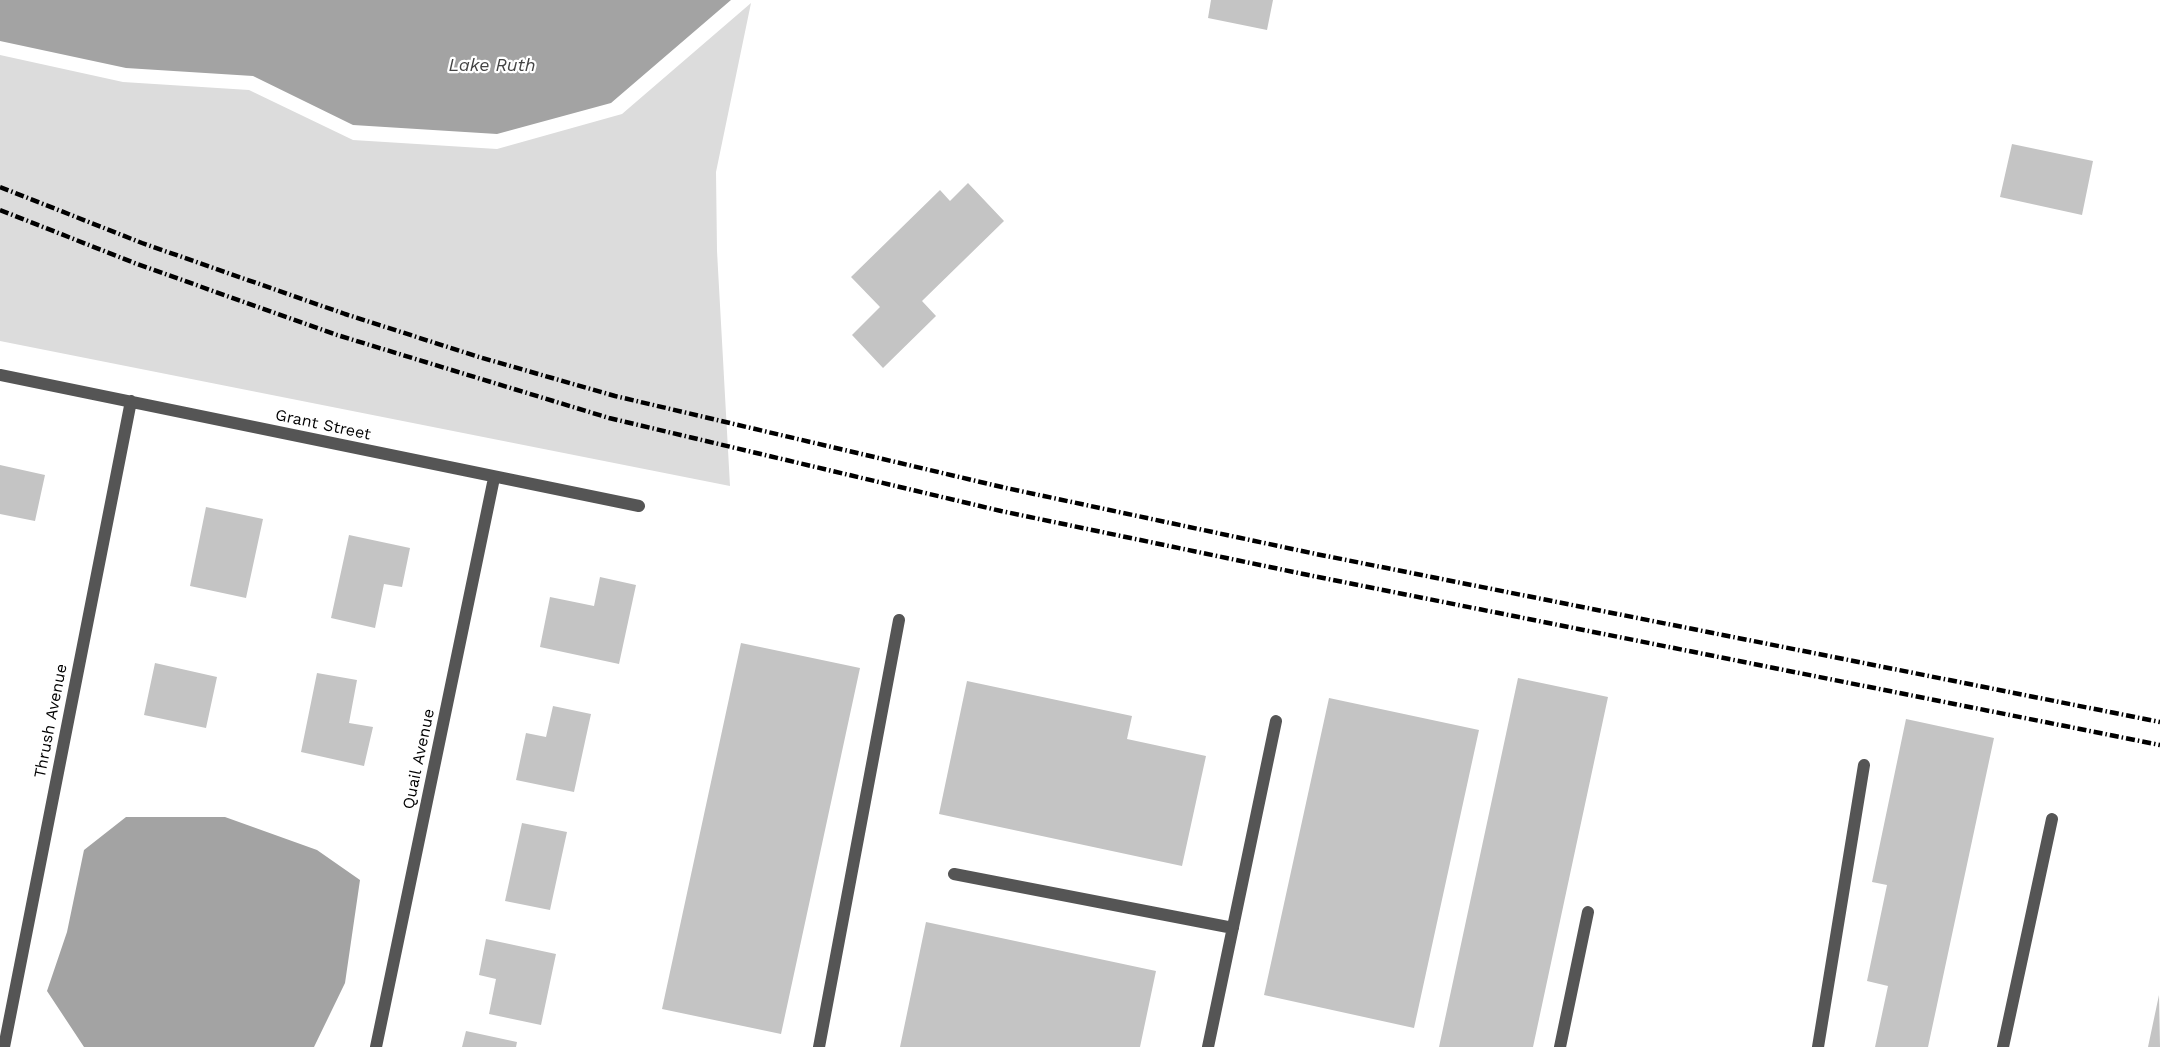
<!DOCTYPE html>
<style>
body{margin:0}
canvas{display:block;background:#fff}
</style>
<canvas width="2160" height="1047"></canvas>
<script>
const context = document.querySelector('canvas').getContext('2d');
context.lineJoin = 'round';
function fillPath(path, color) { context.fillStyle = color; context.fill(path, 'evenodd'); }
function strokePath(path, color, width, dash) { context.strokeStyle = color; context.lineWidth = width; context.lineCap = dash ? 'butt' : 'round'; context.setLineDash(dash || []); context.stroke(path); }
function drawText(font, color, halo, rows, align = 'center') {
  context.font = font + ' "Work Sans",sans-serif'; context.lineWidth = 4.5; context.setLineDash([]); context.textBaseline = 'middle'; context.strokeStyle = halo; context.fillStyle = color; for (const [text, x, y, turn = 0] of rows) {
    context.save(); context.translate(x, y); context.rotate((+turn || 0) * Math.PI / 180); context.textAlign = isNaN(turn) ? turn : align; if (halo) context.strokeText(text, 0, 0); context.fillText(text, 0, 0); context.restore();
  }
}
const green = new Path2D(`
 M751,3L716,172L717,251L730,486L0,341V55L123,82L249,90L353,140L497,149L622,114Z`);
const water = new Path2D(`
 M0,0H731L611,103L497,134L353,125L253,76L126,68L0,41Z
 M126,817H225L317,850L360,880L345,983L314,1047H84L47,991L67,932L84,850Z`);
const building = new Path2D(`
 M1211,0H1273L1267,30L1208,18Z
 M2012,144L2093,161L2082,215L2000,197Z
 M968,183L1004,221L922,301L936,316L883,368L852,335L880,307L851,277L940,190L950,201Z
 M0,465L45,475L35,521L0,514Z
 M206,507L263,519L246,598L190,586Z
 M349,535L410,548L402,587L384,584L375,628L331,618Z
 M600,577L636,585L619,664L540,647L550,597L594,606Z
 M741,643L860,668L781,1034L662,1009Z
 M155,663L217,677L206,728L144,715Z
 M317,673L357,680L349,723L373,727L364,766L301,752Z
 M1518,678L1608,697L1533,1047H1439Z
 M967,681L1132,716L1127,739L1206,756L1182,866L939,814Z
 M1329,698L1479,730L1414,1028L1264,995Z
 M553,706L591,714L574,792L516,780L526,733L546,737Z
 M1906,719L1994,738L1928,1047H1875L1888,986L1867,981L1887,885L1872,882Z
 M522,823L567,832L550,910L505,901Z
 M926,922L1156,971L1140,1047H900Z
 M486,939L556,954L541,1025L489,1014L496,979L479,975Z
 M2159,995L2160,1047H2148Z
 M466,1031L517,1042L516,1047H462Z`);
const service = new Path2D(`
 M954,874L1233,928
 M819,1047L899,620
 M1208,1047L1276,721
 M1560,1047L1588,912
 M1818,1047L1864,765
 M2003,1047L2052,819`);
const minor = new Path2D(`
 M0,375L639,506
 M4,1047L131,401
 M376,1047L494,478`);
const rail = new Path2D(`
 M0,187L142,243L345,314L479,357L615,396L1006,488L1316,554L2160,722
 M0,210L137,264L337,335L609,418L1001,511L1313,576L2160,745`);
const streetNames = [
 ["Grant Street",323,425,12],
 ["Thrush Avenue",51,721,-79],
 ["Quail Avenue",419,759,-78]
];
const waterNames = [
 ["Lake Ruth",492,66]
];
fillPath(green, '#dcdcdc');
fillPath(water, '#a3a3a3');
fillPath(building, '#c4c4c4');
strokePath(service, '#555', 12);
strokePath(minor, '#555', 12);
strokePath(rail, '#000', 4.5, [9, 3, 1.5, 3]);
drawText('16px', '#000', '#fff', streetNames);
drawText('italic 18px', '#444', '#fff', waterNames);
</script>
